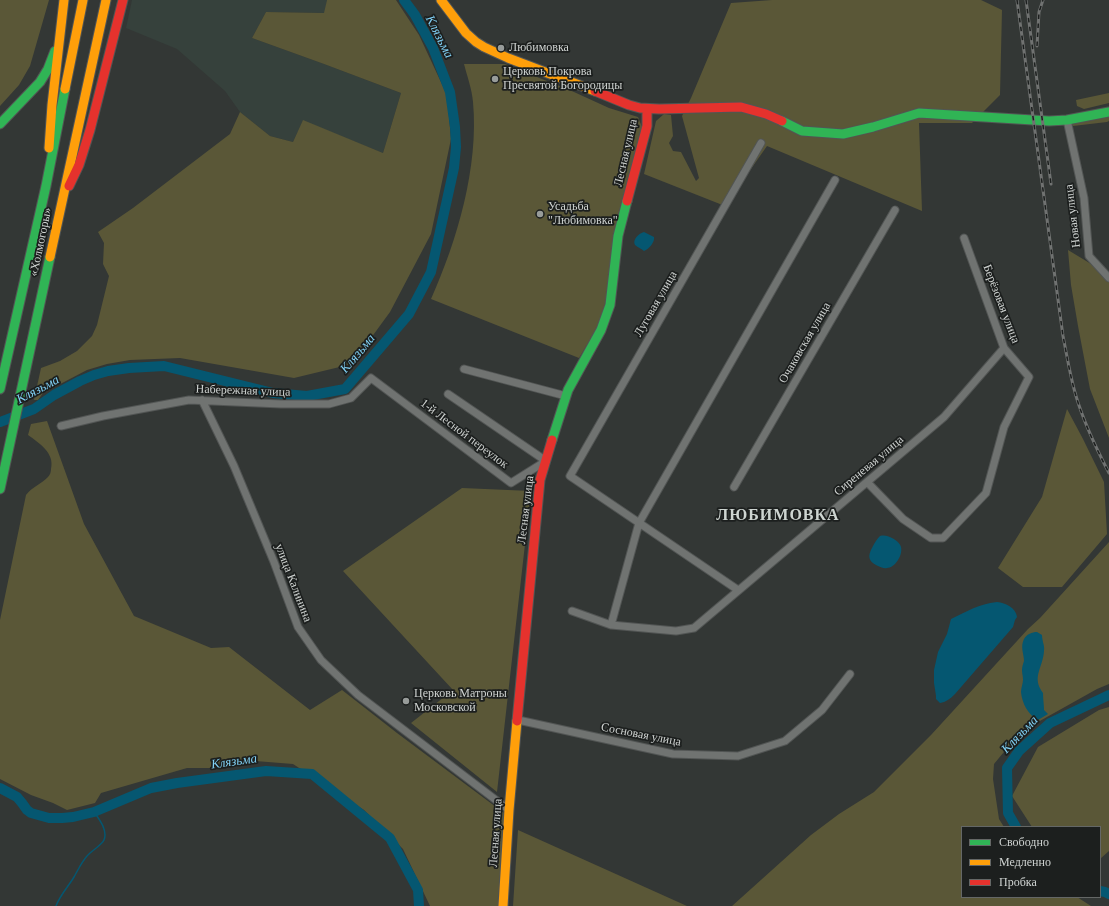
<!DOCTYPE html>
<meta charset="utf-8">
<style>
body{margin:0}
#map{position:relative;width:1109px;height:906px;overflow:hidden;background:#333735;font-family:"Times New Roman",serif}
canvas{display:block}
.legend{position:absolute;left:961px;top:826px;width:140px;height:72px;box-sizing:border-box;background:#1c1f1e;border:1px solid #646766;margin:0;padding:5px 7px;list-style:none;font-size:12px;color:#cfd3d1}
.legend li{display:flex;align-items:center;gap:8px;height:20px}
.legend b{width:20px;border:1px solid #646766}
</style>
<div id="map">
<canvas width="1109" height="906"></canvas>
<ul class="legend">
<li><b style="height:5px;background:#30b455"></b>Свободно</li>
<li><b style="height:5px;background:#ff9f0a"></b>Медленно</li>
<li><b style="height:5px;background:#e5322d"></b>Пробка</li>
</ul>
</div>
<script>
const context = document.querySelector('canvas').getContext('2d');
context.lineJoin = 'round';
function fillPath(path, color) { context.fillStyle = color; context.fill(path, 'evenodd'); }
function strokePath(path, color, width, dash) { context.strokeStyle = color; context.lineWidth = width; context.lineCap = dash ? 'butt' : 'round'; context.setLineDash(dash || []); context.stroke(path); }
function drawText(font, color, halo, rows, align = 'center') {
  context.font = font + ' "Times New Roman",serif'; context.lineWidth = 3.5; context.setLineDash([]); context.textBaseline = 'middle'; context.strokeStyle = halo; context.fillStyle = color; for (const [text, x, y, turn = 0] of rows) {
    context.save(); context.translate(x, y); context.rotate((+turn || 0) * Math.PI / 180); context.textAlign = isNaN(turn) ? turn : align; if (halo) context.strokeText(text, 0, 0); context.fillText(text, 0, 0); context.restore();
  }
}
const built = new Path2D(`
 M132,0H327L325,13L266,12L252,38L324,64L401,93L383,153L303,121L293,142L270,136L240,112L225,91L177,49L126,28Z`);
const green = new Path2D(`
 M0,0H49L30,66L19,85L0,106Z
 M327,0H396L419,35L447,95L451,139L431,234L390,312L352,364L294,378L180,358L130,360L107,364L87,370L43,393L38,400H34L41,368L60,361L77,351L92,336L97,325L109,276L103,264L104,243L98,232L133,208L230,134L240,112L270,136L293,142L303,120L383,153L401,93L324,64L252,38L266,12L324,13Z
 M772,0H981L1002,10L1000,95L972,123H919L922,211L767,146L725,206L644,174L656,121L664,114L671,115L673,136L669,143L673,151L681,152L696,181L699,178L682,116L691,98L731,3Z
 M464,64H505L574,92L609,108L638,117L642,127L615,227L605,307L598,327L579,358L431,299C457,241 479,167 473,102C472,89 467,76 464,64Z
 M1109,93V103L1084,109L1077,106L1076,100Z
 M1109,114V121L1107,122L1073,126L1070,123Z
 M1068,250L1106,273L1109,276V438L1090,389L1078,326L1071,285Z
 M1067,409L1083,439L1104,482L1107,534L1062,587H1023L998,568L1042,497Z
 M47,421L84,524L134,616L211,648L229,647L310,710L342,690L397,733L504,813L498,906H430L403,849L364,810L293,764L243,760L214,768H187L101,793L95,803L67,810L53,803L31,795L0,779V620L26,495C32,487 41,484 48,477C50,475 51,472 51,469C55,453 39,443 28,435L31,424Z
 M462,488L531,491L497,792L411,723L453,690L343,571Z
 M1109,542V684L1097,689L1038,722L1008,747L994,764L993,779L999,819L1004,827H962V897H1077L1091,906H732L811,835L839,814L874,792L931,735L1028,629L1040,618Z
 M1109,707V851L1100,859V827H1032L1012,796L1038,747L1099,710Z
 M518,830L687,906H513Z`);
const water = new Path2D(`
 M644,232L654,237C655,242 649,249 644,251C642,249 637,247 635,245C632,240 639,233 644,232Z
 M880,536C885,535 888,536 892,538C896,540 900,543 901,547C903,555 895,568 887,568C884,569 881,567 878,566C867,561 868,555 873,546C875,542 877,539 880,536Z
 M997,602C1006,603 1016,608 1017,617L1015,620L1013,627L955,694C950,699 946,702 940,703L936,699V696L934,683V670L938,652L947,634L951,619C968,611 978,604 997,602Z
 M1037,632L1042,635C1042,641 1045,646 1044,651C1043,668 1031,677 1043,693C1043,699 1044,705 1044,710L1048,714L1038,720C1028,715 1022,703 1021,692C1021,688 1023,683 1023,680C1023,676 1022,674 1022,670C1022,667 1023,664 1024,661C1024,654 1020,647 1024,639C1027,634 1032,632 1037,632Z`);
const stream = new Path2D(`
 M56,906C60,895 68,887 74,877C78,870 81,863 87,856C91,851 102,845 104,840C108,830 99,819 94,812`);
const river = new Path2D(`
 M0,422L34,409L54,395L80,381L94,375L108,371L129,368L164,366L273,393L307,396L345,389L409,314L431,272L454,168L456,147L455,127L450,92L433,48L415,15L404,0
 M0,788L17,797L22,803L27,810L31,813L49,818H62L73,817L94,812L151,788L177,783L266,771L312,774L390,838L418,890L419,906
 M1016,827L1008,813L1007,768L1019,751L1050,723L1109,695
 M1100,891L1105,892L1109,894`);
const street = new Path2D(`
 M1067,120L1084,198L1089,256L1109,278
 M464,369L566,396
 M202,400L234,466L274,562L298,627L321,660L358,695L509,810
 M61,426L103,416L189,400L281,404H329L351,398L371,378L511,483L546,461L448,394
 M867,482L903,519L931,538H943L986,493L1004,427L1029,377L1004,348L964,238
 M734,487L895,210
 M738,590L570,476L761,143
 M572,611L611,625L676,631L694,628L944,417L1004,348
 M611,625L639,523L835,180
 M518,720L673,754L738,756L785,741L822,710L850,674`);
const fast = new Path2D(`
 M782,121L802,131L843,134L873,127L919,113L1049,121L1067,120L1109,112
 M0,124L40,82L48,69L55,51
 M0,389L46,186L65,89
 M552,440L568,390L601,330L610,305L618,236L627,201
 M0,489L50,257`);
const slow = new Path2D(`
 M441,0L466,33L476,42L484,47L508,58L595,91
 M65,89L83,0
 M49,148L52,105L64,0
 M50,257L106,0
 M503,906L509,810L517,721`);
const jam = new Path2D(`
 M595,91L629,105L640,108L659,109L741,107L766,114L782,121
 M69,186L79,165L90,130L123,0
 M627,201L647,126V109
 M517,721L540,480L552,440`);
const rail = new Path2D(`
 M1017,0L1063,336C1067,356 1070,376 1076,396C1084,423 1096,448 1109,473
 M1026,0L1051,184
 M1037,46L1039,12L1043,0`);
const markers = [
 [501,48,4,"#989c9a"],
 [495,79,4,"#989c9a"],
 [540,214,4,"#989c9a"],
 [406,701,4,"#989c9a"]
];
const poiNames = [
 ["Любимовка",509,48],
 ["Церковь Покрова",503,72],
 ["Пресвятой Богородицы",503,86],
 ["Усадьба",548,207],
 ["\"Любимовка\"",548,221],
 ["Церковь Матроны",414,694],
 ["Московской",414,708]
];
const streetNames = [
 ["Лесная улица",626,153,-77],
 ["Новая улица",1073,216,-97],
 ["«Холмогоры»",41,242,-78],
 ["Луговая улица",656,304,-60],
 ["Берёзовая улица",1001,304,69],
 ["Очаковская улица",805,343,-60],
 ["Набережная улица",243,391,2],
 ["1-й Лесной переулок",464,434,37],
 ["Сиреневая улица",869,466,-40],
 ["Лесная улица",526,510,-83],
 ["улица Калинина",293,583,69],
 ["Сосновая улица",641,735,11],
 ["Лесная улица",496,833,-86]
];
const waterNames = [
 ["Клязьма",439,37,63],
 ["Клязьма",358,354,-50],
 ["Клязьма",38,390,-28],
 ["Клязьма",1020,735,-46],
 ["Клязьма",234,762,-8]
];
const districtNames = [
 ["ЛЮБИМОВКА",778,516]
];
fillPath(built, '#36413c');
fillPath(green, '#5a5737');
fillPath(water, '#055771');
strokePath(stream, '#055771', 1.5);
strokePath(river, '#055771', 10);
strokePath(street, '#525554', 9);
strokePath(fast, '#525554', 11);
strokePath(slow, '#525554', 11);
strokePath(jam, '#525554', 11);
strokePath(street, '#707371', 7);
strokePath(fast, '#30b455', 9);
strokePath(slow, '#ff9f0a', 9);
strokePath(jam, '#e5322d', 9);
strokePath(rail, '#707271', 3);
strokePath(rail, '#1c1f1e', 1.5, [4.5]);
for (const [x, y, r, color] of markers) { const dot = new Path2D(); dot.arc(x, y, r, 0, 2 * Math.PI); context.fillStyle = color; context.fill(dot); strokePath(dot, '#1c1f1e', 1.5); }
drawText('12px', '#cfd3d1', '#1c1f1e', poiNames, 'left');
drawText('12px', '#cfd3d1', '#1c1f1e', streetNames);
drawText('italic 13px', '#81d1f5', '#1c1f1e', waterNames);
context.letterSpacing = '1px';
drawText('bold 16px', '#ced5d1', '#1c1f1e', districtNames);
context.letterSpacing = '0px';
</script>
